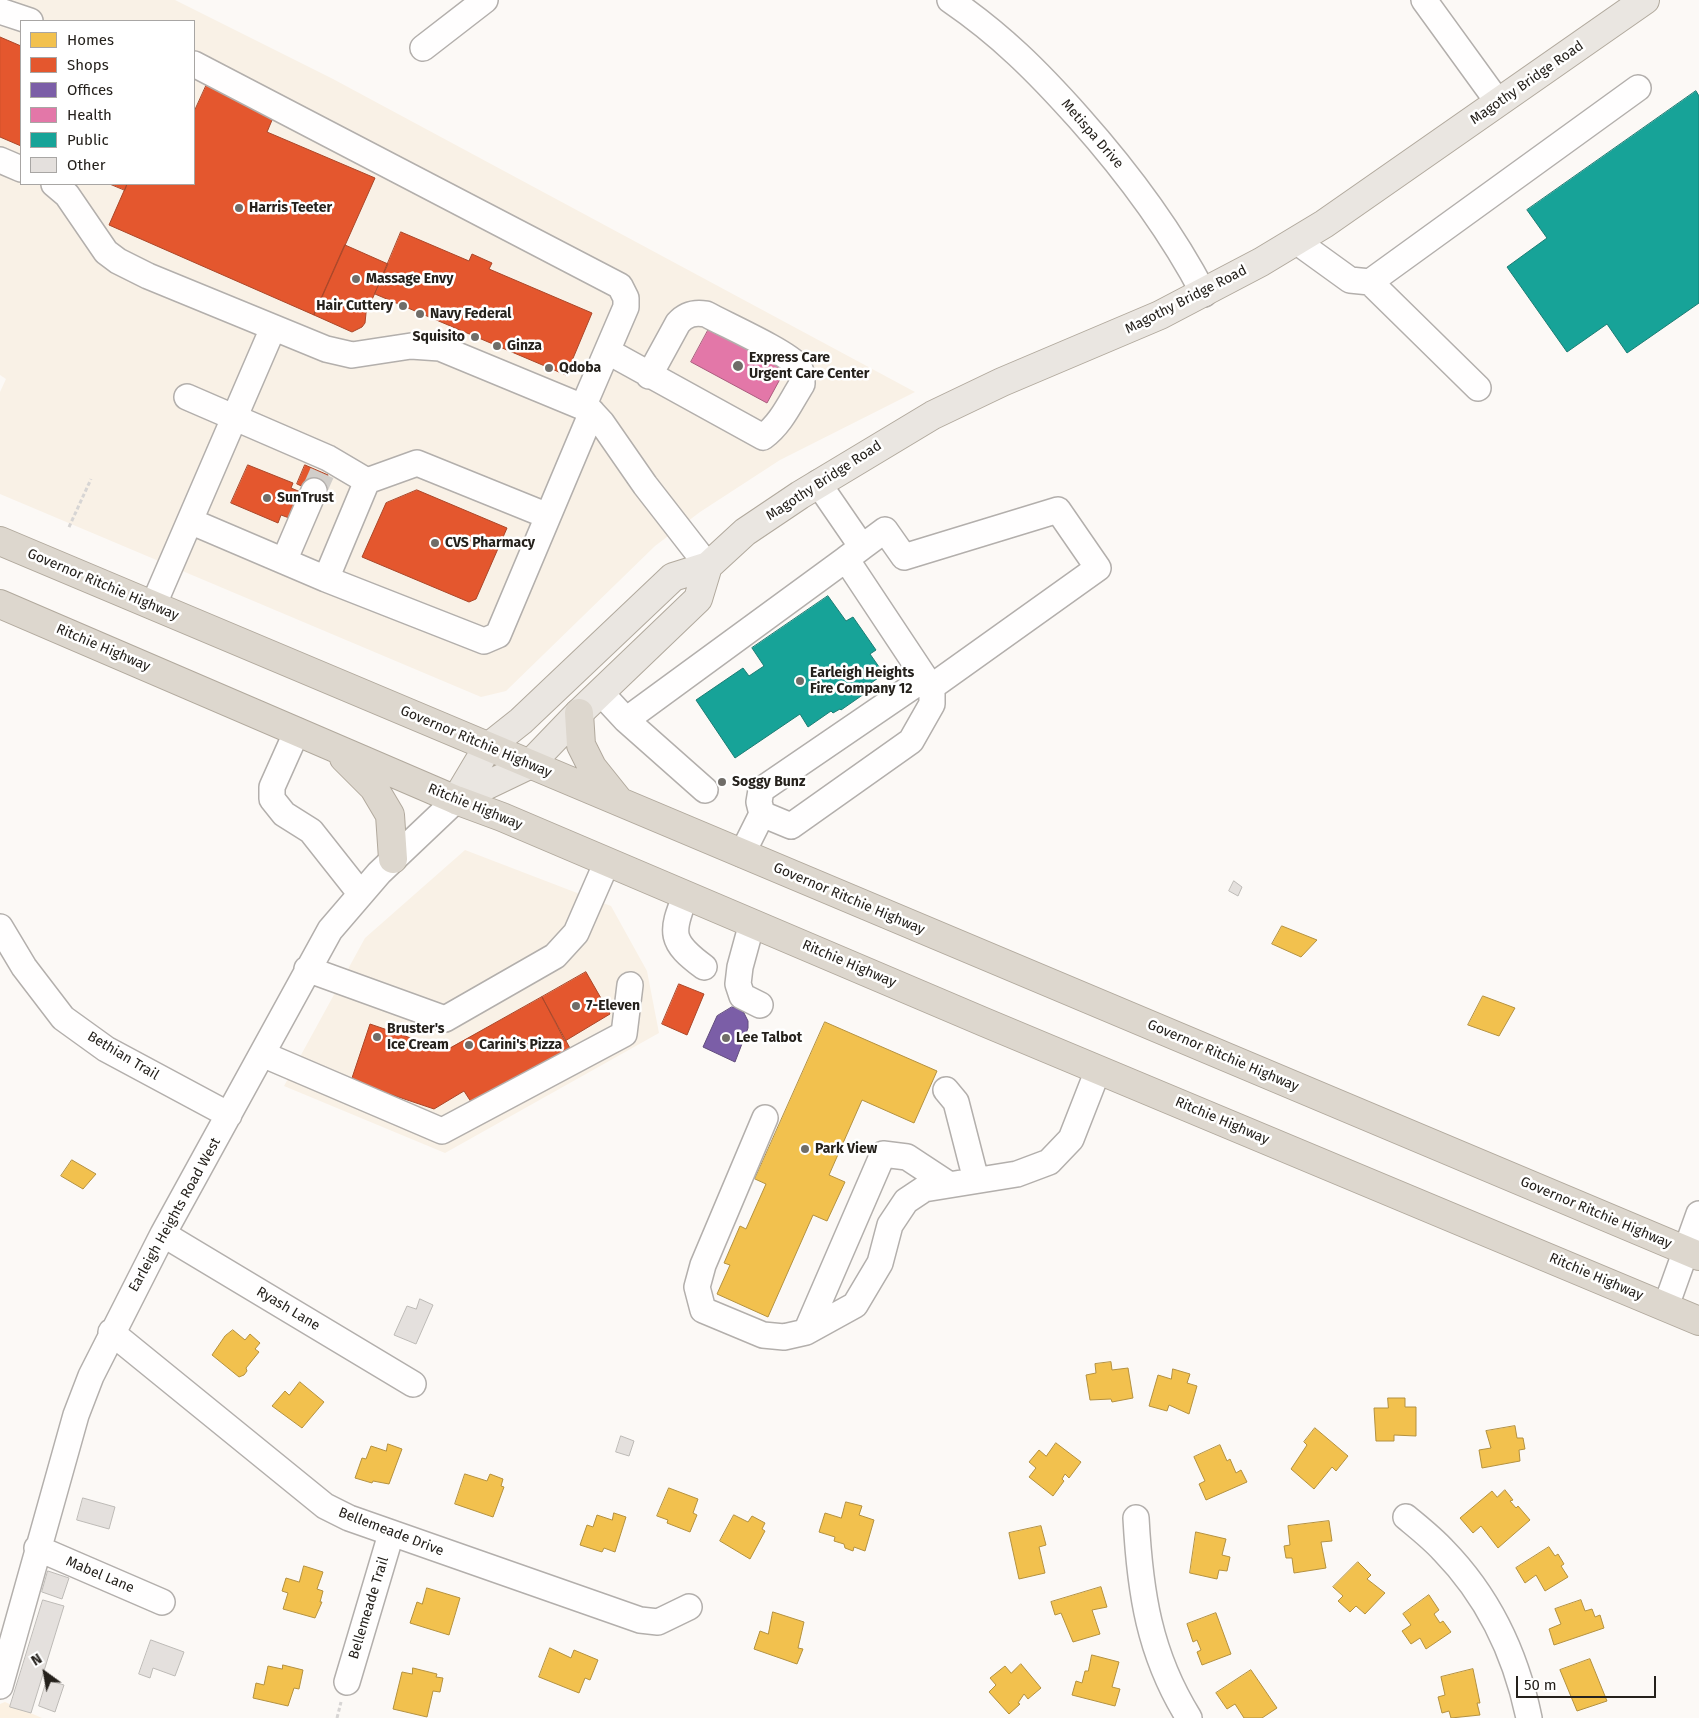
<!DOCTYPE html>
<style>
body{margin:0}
#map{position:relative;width:1699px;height:1718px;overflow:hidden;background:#fcf9f6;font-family:"Fira Sans",sans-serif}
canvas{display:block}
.legend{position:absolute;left:20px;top:20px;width:175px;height:165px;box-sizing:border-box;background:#fff;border:1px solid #a8a6a4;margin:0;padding:6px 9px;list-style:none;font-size:15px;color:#25211c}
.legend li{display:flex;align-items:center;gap:10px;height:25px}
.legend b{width:25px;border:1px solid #a8a6a4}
.north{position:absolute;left:20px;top:1648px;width:50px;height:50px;-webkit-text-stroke:4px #fff;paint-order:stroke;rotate:328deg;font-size:14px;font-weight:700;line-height:20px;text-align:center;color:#25211c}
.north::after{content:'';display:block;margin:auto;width:18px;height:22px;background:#25211c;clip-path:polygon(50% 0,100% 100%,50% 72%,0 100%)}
.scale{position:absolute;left:1516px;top:1676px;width:140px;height:22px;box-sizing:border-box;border:2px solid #25211c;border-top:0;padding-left:6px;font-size:15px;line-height:18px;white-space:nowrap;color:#25211c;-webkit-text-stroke:4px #fff;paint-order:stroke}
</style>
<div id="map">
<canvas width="1699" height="1718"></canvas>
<ul class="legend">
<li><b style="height:14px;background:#f2c14e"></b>Homes</li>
<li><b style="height:14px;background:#e4572e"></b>Shops</li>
<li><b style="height:14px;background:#7b5ea7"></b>Offices</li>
<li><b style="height:14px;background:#e377a8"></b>Health</li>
<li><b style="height:14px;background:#17a398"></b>Public</li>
<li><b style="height:14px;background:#e4e0dd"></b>Other</li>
</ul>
<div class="north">N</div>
<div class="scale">50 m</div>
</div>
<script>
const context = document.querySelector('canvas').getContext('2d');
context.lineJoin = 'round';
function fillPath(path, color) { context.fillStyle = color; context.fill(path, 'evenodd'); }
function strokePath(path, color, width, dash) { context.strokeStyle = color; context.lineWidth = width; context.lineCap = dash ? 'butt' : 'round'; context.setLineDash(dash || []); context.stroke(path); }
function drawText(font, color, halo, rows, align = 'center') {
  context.font = font + ' "Fira Sans",sans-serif'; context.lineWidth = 5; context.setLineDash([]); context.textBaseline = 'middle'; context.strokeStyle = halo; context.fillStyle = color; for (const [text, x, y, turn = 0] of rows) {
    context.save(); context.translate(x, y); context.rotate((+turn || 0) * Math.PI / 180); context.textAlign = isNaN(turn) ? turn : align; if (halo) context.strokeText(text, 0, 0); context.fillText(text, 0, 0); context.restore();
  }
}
const built = new Path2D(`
 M0,0H175L333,79L915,392L780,460L700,512L655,546L506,691L481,697L0,494V392L6,379L0,375ZM21,21H194V184H21Z
 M465,850L611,906L647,971L659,1033L445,1153L284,1086L365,938Z`);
const green = new Path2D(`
 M5,1702L42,1718H0V1704Z`);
const homes = new Path2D(`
 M1282,926L1317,940L1301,957L1272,944Z
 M1483,996L1515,1008L1499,1036L1468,1025Z
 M825,1022L937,1071L914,1123L862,1100L829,1175L845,1182L827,1221L813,1215L768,1317L717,1294L730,1265L724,1263L740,1226L746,1229L766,1184L755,1179Z
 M72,1160L96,1174L83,1189L61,1176Z
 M233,1330L245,1340L250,1334L260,1343L255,1349L259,1352L246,1368L247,1371L244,1375L239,1377L212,1355L225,1336Z
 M1111,1362L1112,1370L1128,1368L1133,1398L1112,1402L1111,1399L1090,1400L1086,1375L1096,1373L1095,1364Z
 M1173,1369L1190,1374L1187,1383L1197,1386L1189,1414L1169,1405L1167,1411L1149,1406L1158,1375L1171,1379Z
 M300,1382L324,1402L302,1428L272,1406L285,1391L289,1395Z
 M1388,1398H1405V1407H1416V1436L1394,1435V1441H1376L1374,1408H1388Z
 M1515,1426L1517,1438H1523L1525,1449L1519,1450L1520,1461L1482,1468L1479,1450L1491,1448L1486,1431Z
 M1315,1428L1348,1456L1336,1471L1332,1467L1314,1489L1291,1469L1307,1445L1304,1442Z
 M1056,1443L1081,1462L1069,1478L1065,1474L1062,1479L1064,1481L1053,1496L1029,1477L1036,1468L1029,1462L1039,1450L1046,1456Z
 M388,1444L402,1449L389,1484L373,1481L372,1483L355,1478L362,1458L366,1459L371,1446L386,1451Z
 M1220,1445L1227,1461L1230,1459L1236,1473L1241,1470L1247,1482L1206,1500L1199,1484L1205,1481L1194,1457Z
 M465,1474L487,1481L490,1474L503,1479L501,1486L504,1487L493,1517L455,1504Z
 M669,1488L698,1499L693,1513L697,1515L690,1532L667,1523L668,1520L657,1516Z
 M1505,1490L1513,1500L1510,1501L1516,1508L1518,1506L1530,1520L1498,1548L1481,1526L1473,1533L1460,1518L1492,1491L1497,1497Z
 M846,1502L862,1506L859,1515L874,1520L865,1551L854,1547L853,1551L845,1548L844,1544L834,1541L835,1537L819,1532L825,1513L841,1518Z
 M614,1513L626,1517L615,1552L604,1548L602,1552L580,1545L587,1525L593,1527L597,1515L612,1520Z
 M734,1515L748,1522L752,1516L765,1523L762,1529L765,1531L750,1559L720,1541Z
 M1329,1521L1332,1541L1321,1542L1326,1568L1294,1573L1292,1558H1286L1284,1546L1290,1545L1288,1526Z
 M1041,1526L1046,1545L1039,1547L1045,1573L1019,1579L1009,1533Z
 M1196,1532L1226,1539L1222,1555L1230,1557L1227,1571L1219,1570L1217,1579L1190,1573Z
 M1549,1547L1555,1556L1558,1554L1564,1564L1561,1566L1568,1577L1545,1591L1536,1575L1525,1583L1516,1568Z
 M1358,1562L1371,1575L1367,1579L1385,1593L1365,1614L1356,1606L1350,1612L1338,1601L1343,1596L1333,1587Z
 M304,1566L323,1572L317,1589L323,1591L320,1602H322L315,1618L283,1609L288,1593L282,1591L286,1578L299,1582Z
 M1101,1587L1107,1607L1092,1610L1100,1634L1073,1642L1061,1613L1055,1615L1051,1602Z
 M427,1588L460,1598L449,1635L410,1623L417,1602L422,1604Z
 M1429,1595L1439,1610L1434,1614L1440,1623L1443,1621L1451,1632L1426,1649L1420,1638L1411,1644L1402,1631L1411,1625L1403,1614Z
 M1581,1600L1585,1611L1592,1609L1595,1617L1600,1615L1604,1628L1554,1645L1549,1629L1561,1624L1555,1609Z
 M773,1612L804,1622L798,1648L803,1649L797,1664L754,1649L760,1631L768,1634Z
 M1216,1613L1231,1654L1202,1665L1197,1652L1201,1650L1197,1640L1193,1642L1187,1624Z
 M550,1648L571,1658L574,1650L598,1660L590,1680L585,1678L579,1693L539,1677Z
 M1092,1655L1119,1662L1112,1687L1120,1689L1115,1706L1072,1695L1076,1681L1082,1683L1085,1671H1088Z
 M1590,1659L1607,1701L1577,1711L1560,1670Z
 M1021,1664L1041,1688L1028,1699L1024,1694L1018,1703L1020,1704L1009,1714L989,1692L996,1685L990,1678L1005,1666L1011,1673Z
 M283,1665L303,1670L299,1689L294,1688L288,1706L253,1698L256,1683L264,1685L268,1666L282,1669Z
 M413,1668L437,1674L436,1677L443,1678L440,1692L433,1691L427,1717L393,1709L402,1672L412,1674Z
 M1473,1669L1480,1703H1477L1480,1715L1451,1718L1449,1711L1442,1713L1438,1697L1445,1695L1441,1677Z
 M1251,1670L1277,1708L1262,1718H1244L1235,1704L1227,1709L1216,1693Z`);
const shops = new Path2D(`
 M0,37L21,46V146L0,137Z
 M207,84L275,113L267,132L375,178L314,315L109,225L127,184H194V112Z
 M110,184H127L125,190Z
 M401,232L469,261L472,254L492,263L489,269L592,313L566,375L375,294Z
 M345,245L388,264L366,313L365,323L362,327L352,332L314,315Z
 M248,465L293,483L291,488L303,493L292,519L281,515L278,523L231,503Z
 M305,465L328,475L319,494L297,484Z
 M417,490L507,528L476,599L469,602L362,557L386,503Z
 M586,972L610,1014L565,1041L542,997Z
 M679,984L704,994L687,1035L662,1024Z
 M542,997L571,1050L473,1105L464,1091L434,1109L351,1081L370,1024L446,1050Z`);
const offices = new Path2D(`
 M732,1007L738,1008L744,1013L748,1021V1028L735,1062L703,1047L717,1016Z`);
const health = new Path2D(`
 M711,325L757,350L754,354L785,370L767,403L691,362Z`);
const public = new Path2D(`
 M1696,91L1699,96V303L1627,353L1607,324L1567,352L1507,267L1547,238L1527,210Z
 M828,596L846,621L853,617L876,650L870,654L884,674L868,685L870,688L864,694L841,710L840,709L833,713L831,711L808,727L800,714L735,758L696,700L743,668L749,676L764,666L752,648Z`);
const building = new Path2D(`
 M1234,881L1242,887L1238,896L1229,891Z
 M420,1299L433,1305L416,1344L394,1335L407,1306L416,1309Z
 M621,1436L634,1441L629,1456L616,1452Z
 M83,1498L115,1507L109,1529L77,1520Z
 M48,1571L69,1578L62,1599L42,1592Z
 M43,1600L64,1606L31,1713L10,1707Z
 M151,1640L184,1652L175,1676L153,1668L150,1678L139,1674Z
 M47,1680L64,1685L55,1712L39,1706Z`);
const minorTunnel = new Path2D(`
 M314,491L322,473`);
const path = new Path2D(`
 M69,527L91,479
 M337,1718L341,1702`);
const minor = new Path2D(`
 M950,0C1001,35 1037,71 1079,118C1127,172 1170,229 1204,294
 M1424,0L1498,102
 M0,11L30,21
 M423,48L485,0
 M194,64L620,286L626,298V307L583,407
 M0,160L21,169
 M54,184L67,195L106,252L118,261L148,276L326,349L352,355L411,346L440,348L590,410L602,423L645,485L708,566
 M1296,241L1350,280L1370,282L1638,88
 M1370,282L1478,388
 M607,351L763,437C781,424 790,403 802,384C802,377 802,371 798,366C787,352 724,324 706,314C694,312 686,314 678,323L649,376
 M187,397L328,458L367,481L417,463L548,516
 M818,483L862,547L846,559L925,678L932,690V704L911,741L791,826L762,814L759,802L761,790L925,678
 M190,521L326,579L484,641L498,635L592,412
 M862,547L885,530L904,557L1058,510L1098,568L930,688
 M284,561L314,491
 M326,579L367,481
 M153,606L273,328
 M601,693L626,720L846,559
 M626,720L705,790
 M297,731L272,787V799L284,814L311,831L360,893
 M742,854L762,814
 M686,895C670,933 670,942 704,967
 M752,923L740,967L738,984L742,996L760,1005
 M0,927L24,967L63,1018L106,1049L229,1115
 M307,969L445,1019L555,956L576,933L607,862
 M262,1054L442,1131L624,1034L630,985
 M946,1090L956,1102L976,1180
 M765,1118L703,1265L697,1287L703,1310L763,1335L784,1337L806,1332L855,1305L880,1263L890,1225L906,1201L924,1189L1017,1174L1049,1162L1071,1139L1098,1070
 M163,1234L413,1384
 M1666,1306L1699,1214
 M111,1332L325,1506L349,1518L640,1620L658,1622L689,1607
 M806,1332L883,1154L907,1157L948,1184
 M1406,1517C1418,1527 1432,1538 1443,1550C1488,1596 1516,1655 1529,1718
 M1136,1518C1140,1592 1149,1654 1189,1718
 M37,1548L162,1602
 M347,1682L391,1534
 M0,1686L76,1415L91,1376L163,1234L330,930L379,873L456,800`);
const major = new Path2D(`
 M456,800L487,748L521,721L673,577L708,566L745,532L800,495L933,415L1002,382L1160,315L1261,262L1324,224L1645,0
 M456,800L529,765L579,713L698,599L708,566`);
const highway = new Path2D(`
 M0,541L1699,1256
 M0,604L456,800L502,817L984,1022L1699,1321
 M579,713L581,745L592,767L620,802
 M344,758L374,788L390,815L393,859`);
const markers = [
 [239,208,5,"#706d68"],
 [356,279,5,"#706d68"],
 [403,306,5,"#706d68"],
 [420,314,5,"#706d68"],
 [475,337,5,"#706d68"],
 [497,346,5,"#706d68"],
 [738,366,6,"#706d68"],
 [549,368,5,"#706d68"],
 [267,498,5,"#706d68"],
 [435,543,5,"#706d68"],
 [800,681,5,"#706d68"],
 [722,782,5,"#706d68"],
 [576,1006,5,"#706d68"],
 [377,1037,5,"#706d68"],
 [726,1038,5,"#706d68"],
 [469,1045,5,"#706d68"],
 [805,1149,5,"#706d68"]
];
const streetNames = [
 ["Magothy Bridge Road",1527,83,-35],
 ["Metispa Drive",1092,134,49],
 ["Magothy Bridge Road",1186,300,-27],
 ["Magothy Bridge Road",824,481,-33],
 ["Governor Ritchie Highway",103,585,23],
 ["Ritchie Highway",103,648,23],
 ["Governor Ritchie Highway",476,742,23],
 ["Ritchie Highway",475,807,22],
 ["Governor Ritchie Highway",849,899,23],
 ["Ritchie Highway",849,964,23],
 ["Bethian Trail",123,1056,31],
 ["Governor Ritchie Highway",1223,1056,23],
 ["Ritchie Highway",1222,1121,23],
 ["Governor Ritchie Highway",1596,1213,23],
 ["Earleigh Heights Road West",175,1215,-61],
 ["Ritchie Highway",1596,1277,23],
 ["Ryash Lane",288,1309,31],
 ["Bellemeade Drive",391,1532,21],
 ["Mabel Lane",100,1575,23],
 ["Bellemeade Trail",369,1608,-73]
];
const poiNames = [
 ["Harris Teeter",249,208],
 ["Massage Envy",366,279],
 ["Hair Cuttery",393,306,"right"],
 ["Navy Federal",430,314],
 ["Squisito",465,337,"right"],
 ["Ginza",507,346],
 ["Express Care",749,358],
 ["Urgent Care Center",749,374],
 ["Qdoba",559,368],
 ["SunTrust",277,498],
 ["CVS Pharmacy",445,543],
 ["Earleigh Heights",810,673],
 ["Fire Company 12",810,689],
 ["Soggy Bunz",732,782],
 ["7-Eleven",586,1006],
 ["Bruster's",387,1029],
 ["Ice Cream",387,1045],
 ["Lee Talbot",736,1038],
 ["Carini's Pizza",479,1045],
 ["Park View",815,1149]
];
fillPath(built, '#f9f1e6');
fillPath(green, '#fcf1e2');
fillPath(homes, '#f2c14e');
strokePath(homes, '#b4913f', 1);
fillPath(shops, '#e4572e');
strokePath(shops, '#ab4729', 1);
fillPath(offices, '#7b5ea7');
strokePath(offices, '#614c7d', 1);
fillPath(health, '#e377a8');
strokePath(health, '#aa5d7e', 1);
fillPath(public, '#17a398');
strokePath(public, '#1b7c73', 1);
fillPath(building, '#e4e0dd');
strokePath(building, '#bdbab6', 1);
strokePath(minorTunnel, '#d1ceca', 25, [25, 12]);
strokePath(minor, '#b3afac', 28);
strokePath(major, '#b1a99d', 30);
strokePath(highway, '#b1a99d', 30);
strokePath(path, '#d7d5d4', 3, [4, 2.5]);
strokePath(minor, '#fffefe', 25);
strokePath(major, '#eae6e1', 28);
strokePath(highway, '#ddd7ce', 28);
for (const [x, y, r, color] of markers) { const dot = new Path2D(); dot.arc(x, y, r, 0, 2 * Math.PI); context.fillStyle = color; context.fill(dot); strokePath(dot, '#fff', 2); }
drawText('14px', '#25211c', '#fff', streetNames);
drawText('bold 14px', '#25211c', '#fff', poiNames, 'left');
</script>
